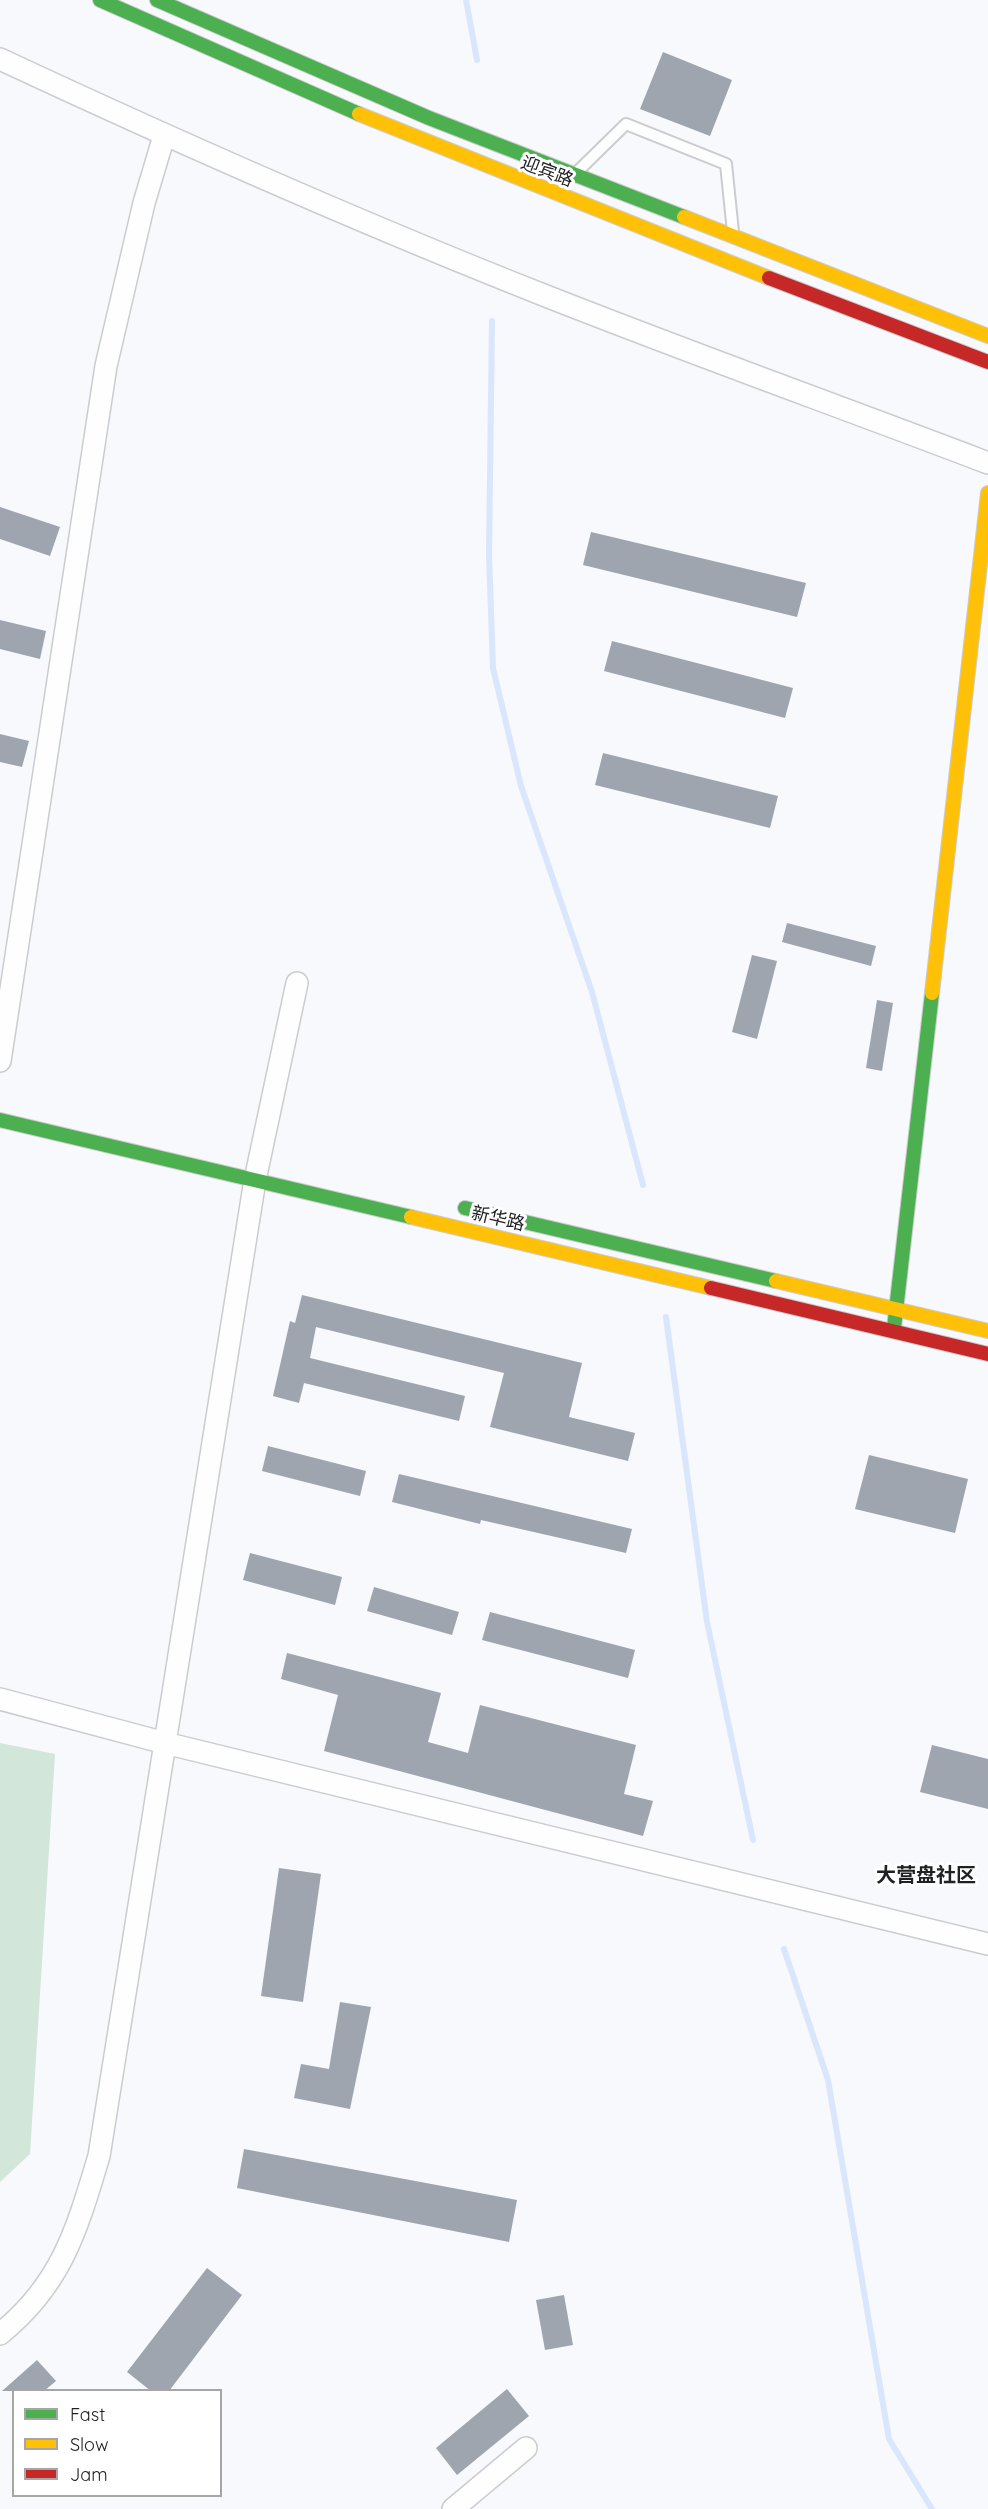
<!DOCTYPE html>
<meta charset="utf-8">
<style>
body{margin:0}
#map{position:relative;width:988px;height:2509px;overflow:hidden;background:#f7f9fc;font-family:Quicksand,sans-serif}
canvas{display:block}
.legend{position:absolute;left:12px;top:2389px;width:210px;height:108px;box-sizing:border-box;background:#fff;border:2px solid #a6a6a7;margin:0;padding:8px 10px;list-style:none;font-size:18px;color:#202122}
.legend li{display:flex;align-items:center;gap:12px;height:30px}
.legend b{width:30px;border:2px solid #a6a6a7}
</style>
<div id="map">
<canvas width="988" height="2509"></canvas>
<ul class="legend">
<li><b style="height:8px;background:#4caf50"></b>Fast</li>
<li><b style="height:8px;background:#ffc107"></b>Slow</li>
<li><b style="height:8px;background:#c62828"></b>Jam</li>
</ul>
</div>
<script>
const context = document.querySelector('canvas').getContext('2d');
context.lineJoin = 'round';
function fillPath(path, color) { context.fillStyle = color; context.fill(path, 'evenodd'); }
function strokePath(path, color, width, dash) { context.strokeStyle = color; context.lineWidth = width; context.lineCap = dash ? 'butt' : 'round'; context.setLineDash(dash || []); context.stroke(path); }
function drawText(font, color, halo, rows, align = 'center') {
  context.font = font + ' Quicksand,"Noto Sans SC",sans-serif'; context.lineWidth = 6; context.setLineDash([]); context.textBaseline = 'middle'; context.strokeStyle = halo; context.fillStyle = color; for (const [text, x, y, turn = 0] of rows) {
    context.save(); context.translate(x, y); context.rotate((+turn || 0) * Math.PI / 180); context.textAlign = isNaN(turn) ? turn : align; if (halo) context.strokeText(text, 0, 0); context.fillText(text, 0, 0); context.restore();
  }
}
const green = new Path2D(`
 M0,1743L55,1754L30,2154L0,2182Z`);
const stream = new Path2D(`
 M466,0L477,60
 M492,321L489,555L493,668L521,786L592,992L643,1185
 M666,1317L707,1622L753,1840
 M784,1949L828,2080L889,2439L932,2509`);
const building = new Path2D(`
 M663,52L732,80L710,136L640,109Z
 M0,507L60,527L50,556L0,539Z
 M591,532L806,583L797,617L583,565Z
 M0,620L46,631L40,659L0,649Z
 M612,641L793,688L785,718L604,671Z
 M0,734L29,741L22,767L0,762Z
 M603,753L778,796L770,828L595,785Z
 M787,923L876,946L871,966L782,942Z
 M752,955L777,961L757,1039L732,1032Z
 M877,1000L893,1003L882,1071L866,1068Z
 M302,1295L582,1363L569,1417L635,1433L628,1461L490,1427L504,1373L316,1327L310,1358L465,1396L459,1421L304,1383L299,1403L273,1396L290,1321L295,1323Z
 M268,1446L366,1471L360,1496L262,1471Z
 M869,1455L968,1479L955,1533L855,1509Z
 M399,1474L632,1529L626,1553L481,1520L480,1524L392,1502Z
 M250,1553L342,1577L335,1605L243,1580Z
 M374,1587L459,1612L452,1635L367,1611Z
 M490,1612L635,1650L628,1678L482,1640Z
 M287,1653L441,1693L428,1742L468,1753L480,1705L636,1745L624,1794L653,1801L643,1836L324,1751L338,1695L281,1679Z
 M932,1745L988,1759V1809L920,1792Z
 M279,1868L321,1874L303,2002L261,1996Z
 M340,2002L371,2007L350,2109L294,2098L301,2064L329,2069Z
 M244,2149L517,2200L509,2242L237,2188Z
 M207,2268L242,2295L169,2391H151L127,2372Z
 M564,2295L573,2345L545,2350L536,2300Z
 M37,2360L56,2381L44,2391H2Z
 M507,2389L529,2416L457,2475L436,2448Z`);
const lane = new Path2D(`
 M579,170L626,124L726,164L733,232`);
const street = new Path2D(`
 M0,59C180,143 361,223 546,296C693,354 841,407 988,463
 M0,1061L106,366L144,203L164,136
 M0,1699L165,1743L988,1944
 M0,2334C62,2284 77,2229 99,2156L255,1180L297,983
 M453,2509L526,2448`);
const fast = new Path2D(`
 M100,0L359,114
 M157,0L429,118L684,217
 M0,1120L411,1217
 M465,1208L776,1281
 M894,1328L932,993`);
const slow = new Path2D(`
 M359,114L769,278
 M684,217L988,336
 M932,993L988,493
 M411,1217L711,1288
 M776,1281L988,1331`);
const jam = new Path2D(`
 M769,278L988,362
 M711,1288L988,1354`);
const streetNames = [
 ["迎宾路",547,172,21],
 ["新华路",498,1219,13]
];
const neighbourhoodNames = [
 ["大营盘社区",926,1876]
];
fillPath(green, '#d2e6da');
strokePath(stream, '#d9e6fb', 6);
fillPath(building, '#9ea5ae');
strokePath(lane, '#cbcccf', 14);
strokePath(street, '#cbcccf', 24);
strokePath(fast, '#cbcccf', 16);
strokePath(slow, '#cbcccf', 16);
strokePath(jam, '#cbcccf', 16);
strokePath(lane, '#fefeff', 10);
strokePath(street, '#fefeff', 21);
strokePath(fast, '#4caf50', 14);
strokePath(slow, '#ffc107', 14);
strokePath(jam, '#c62828', 14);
drawText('18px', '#202122', '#fff', streetNames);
drawText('bold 20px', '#202122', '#fff', neighbourhoodNames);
</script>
